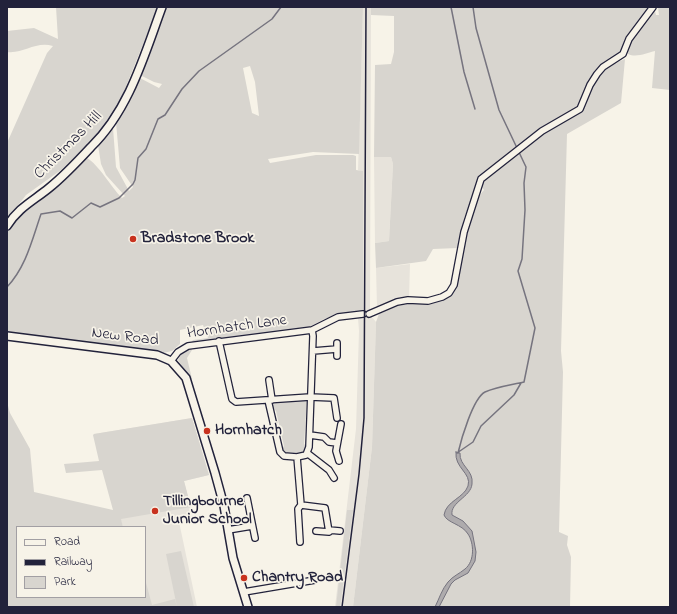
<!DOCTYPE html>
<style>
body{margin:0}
#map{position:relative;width:677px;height:614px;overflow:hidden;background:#f7f3e8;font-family:"Indie Flower",sans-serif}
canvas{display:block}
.frame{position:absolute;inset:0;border:8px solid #22223b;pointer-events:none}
.legend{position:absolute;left:16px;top:526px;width:130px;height:72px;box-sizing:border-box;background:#f7f3e8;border:1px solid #a29fa3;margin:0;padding:5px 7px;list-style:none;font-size:12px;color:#22223b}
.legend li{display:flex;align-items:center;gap:8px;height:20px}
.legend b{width:20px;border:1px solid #a29fa3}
</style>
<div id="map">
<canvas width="677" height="614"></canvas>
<div class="frame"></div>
<ul class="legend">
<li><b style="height:5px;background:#f7f3e8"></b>Road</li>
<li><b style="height:5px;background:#22223b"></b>Railway</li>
<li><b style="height:11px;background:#d8d5cf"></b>Park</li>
</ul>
</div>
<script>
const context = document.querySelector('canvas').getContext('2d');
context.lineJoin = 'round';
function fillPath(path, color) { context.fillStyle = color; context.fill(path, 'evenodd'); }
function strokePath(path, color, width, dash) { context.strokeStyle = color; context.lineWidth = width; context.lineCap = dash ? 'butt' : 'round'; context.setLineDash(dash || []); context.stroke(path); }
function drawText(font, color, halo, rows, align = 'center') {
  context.font = font + ' "Indie Flower",sans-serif'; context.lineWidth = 3.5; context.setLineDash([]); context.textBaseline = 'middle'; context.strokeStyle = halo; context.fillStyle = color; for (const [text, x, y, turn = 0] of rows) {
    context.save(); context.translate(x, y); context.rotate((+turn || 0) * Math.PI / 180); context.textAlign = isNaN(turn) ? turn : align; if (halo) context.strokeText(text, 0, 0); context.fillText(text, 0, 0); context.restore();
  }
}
const built = new Path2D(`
 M363,7H371L370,311H363V172L358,170Z
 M374,157H391L393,164L389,241L375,243Z
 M410,264L409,297L377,307L376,268Z
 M372,317L376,322L372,447L353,607H335L356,429L359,331L358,318Z
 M192,418L209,475L184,481L192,514L178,517L197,607H150L145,585V527H123L94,434Z`);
const green = new Path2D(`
 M56,7H158L121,99L108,121L88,145L61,170L26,195L7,220V143L47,53L53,46C35,41 24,54 7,52V31L34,28L58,39Z
 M165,7H363L359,154L313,152L268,159L270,163L316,155H353L356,156V170L363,171V311L347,313L324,319L309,327L282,332L191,343L193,340L208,338L203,325L180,330V344L172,351L163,353L7,333V232L31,203L54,188L87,158C99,165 111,187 122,198L125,196L106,175L101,164L98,145L113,128L116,167L129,191L133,187L120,168L116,122L126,106L138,77L159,88L162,84L154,82L140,75ZM250,66L255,82L259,116L252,113L243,68Z
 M371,7H650L625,38L621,52L599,74L608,66L625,59L621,103L567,134L561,351L563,372L559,532L568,536L567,545L571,557L570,607H353L372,447L376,322L379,314L398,306L413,303L427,304L450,297C460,283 459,269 462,253C465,236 472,202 484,190L481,185L483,181L480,179L464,218L458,248L433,249L426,261L376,268L375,243L389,241L393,164L391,157H374L375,65L391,64L394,52V16L371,15Z
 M658,7H670V90L652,88L655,51C647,53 636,58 628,54C627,38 646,25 653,12L655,11L656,15H659Z
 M191,348L192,350L187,358L192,379H190L178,360L181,353Z
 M307,400L304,444L307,447L302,454L286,455L282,449L284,446L276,411L272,406L275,402Z
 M7,402L10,413L30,449L34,492L113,510L102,470L66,473L64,464L99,461L93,435L94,434L192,418L209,475L184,481L191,507L121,519L123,527H17V597H145V579L152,605L175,599L177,607H7Z
 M347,510H353L340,607H336Z
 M181,551L194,607H177L166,554Z`);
const water = new Path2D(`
 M456,452L460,453C459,466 474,470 472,484C471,497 450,502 452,515L463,521L472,531L476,552L475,561L468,573L455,580L451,584L439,607H435C439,599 442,589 448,582C453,576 459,574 465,569C475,561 474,543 468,534C462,524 447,523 444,515C446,501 464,498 468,486C472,473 454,468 456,452Z`);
const stream = new Path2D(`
 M451,7L464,72L475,109
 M7,287C26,267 32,240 41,214L60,211L72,218L91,203L100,207L119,198L133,184L135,180L138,158L146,149L158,119L165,115L182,89L199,71L272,19L281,7
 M457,453L473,442L481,426L514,395L521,383
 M458,453C461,440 473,398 485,392C496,387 511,385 524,382L535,328L518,271L522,259L525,210L524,183L526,167L499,110L476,28L473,7`);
const minor = new Path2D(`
 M369,314L397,302L408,300L428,301L442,297L449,293L454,285L464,232L481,179L542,131L580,109L590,85L597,74L603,67L623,54L629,39L653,7
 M219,341L232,399L236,402L310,397L334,398L337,418
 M337,343V356
 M313,351L337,349
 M171,361L178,352L188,346L312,330L338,317L363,314
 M269,380L272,400
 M268,400L280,452L284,456L297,457L301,505
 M310,435L324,437L329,442L337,443
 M307,453L329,470L334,478
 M297,457L306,455L309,447L313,336L312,330
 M339,461L336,451L341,424
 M247,498L255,538
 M228,530L252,526
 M329,530L340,531
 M300,542L298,509L301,505L325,508L329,532L316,531
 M244,592L315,580`);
const major = new Path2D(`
 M7,226C18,208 33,201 49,188C64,176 78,161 91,147C129,110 144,56 162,7
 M7,336L157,355L171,361L186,378L215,473L224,506L233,558L248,607`);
const rail = new Path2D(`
 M342,607L359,474L364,418L366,7`);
const markers = [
 [133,239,4,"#c8321e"],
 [207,431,4,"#c8321e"],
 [155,511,4,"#c8321e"],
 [244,578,4,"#c8321e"]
];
const streetNames = [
 ["Christmas Hill",69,146,-45],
 ["Hornhatch Lane",237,328,-8],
 ["New Road",125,338,7]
];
const poiNames = [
 ["Bradstone Brook",141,239],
 ["Hornhatch",215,431],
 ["Tillingbourne",163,502],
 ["Junior School",163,520],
 ["Chantry Road",252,578]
];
fillPath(built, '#e7e3db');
fillPath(green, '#d8d5cf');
fillPath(water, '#aeabad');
strokePath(water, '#76747f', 1);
strokePath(stream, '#76747f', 1.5);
strokePath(minor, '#22223b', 8);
strokePath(major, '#22223b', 10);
strokePath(minor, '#f7f3e8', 5.5);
strokePath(major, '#f7f3e8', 7);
strokePath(rail, '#22223b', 1.5);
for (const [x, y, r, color] of markers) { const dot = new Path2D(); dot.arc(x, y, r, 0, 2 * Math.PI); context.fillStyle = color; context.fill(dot); strokePath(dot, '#f7f3e8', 1.5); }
drawText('16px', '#22223b', '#f7f3e8', streetNames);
drawText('bold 16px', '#22223b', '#f7f3e8', poiNames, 'left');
</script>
